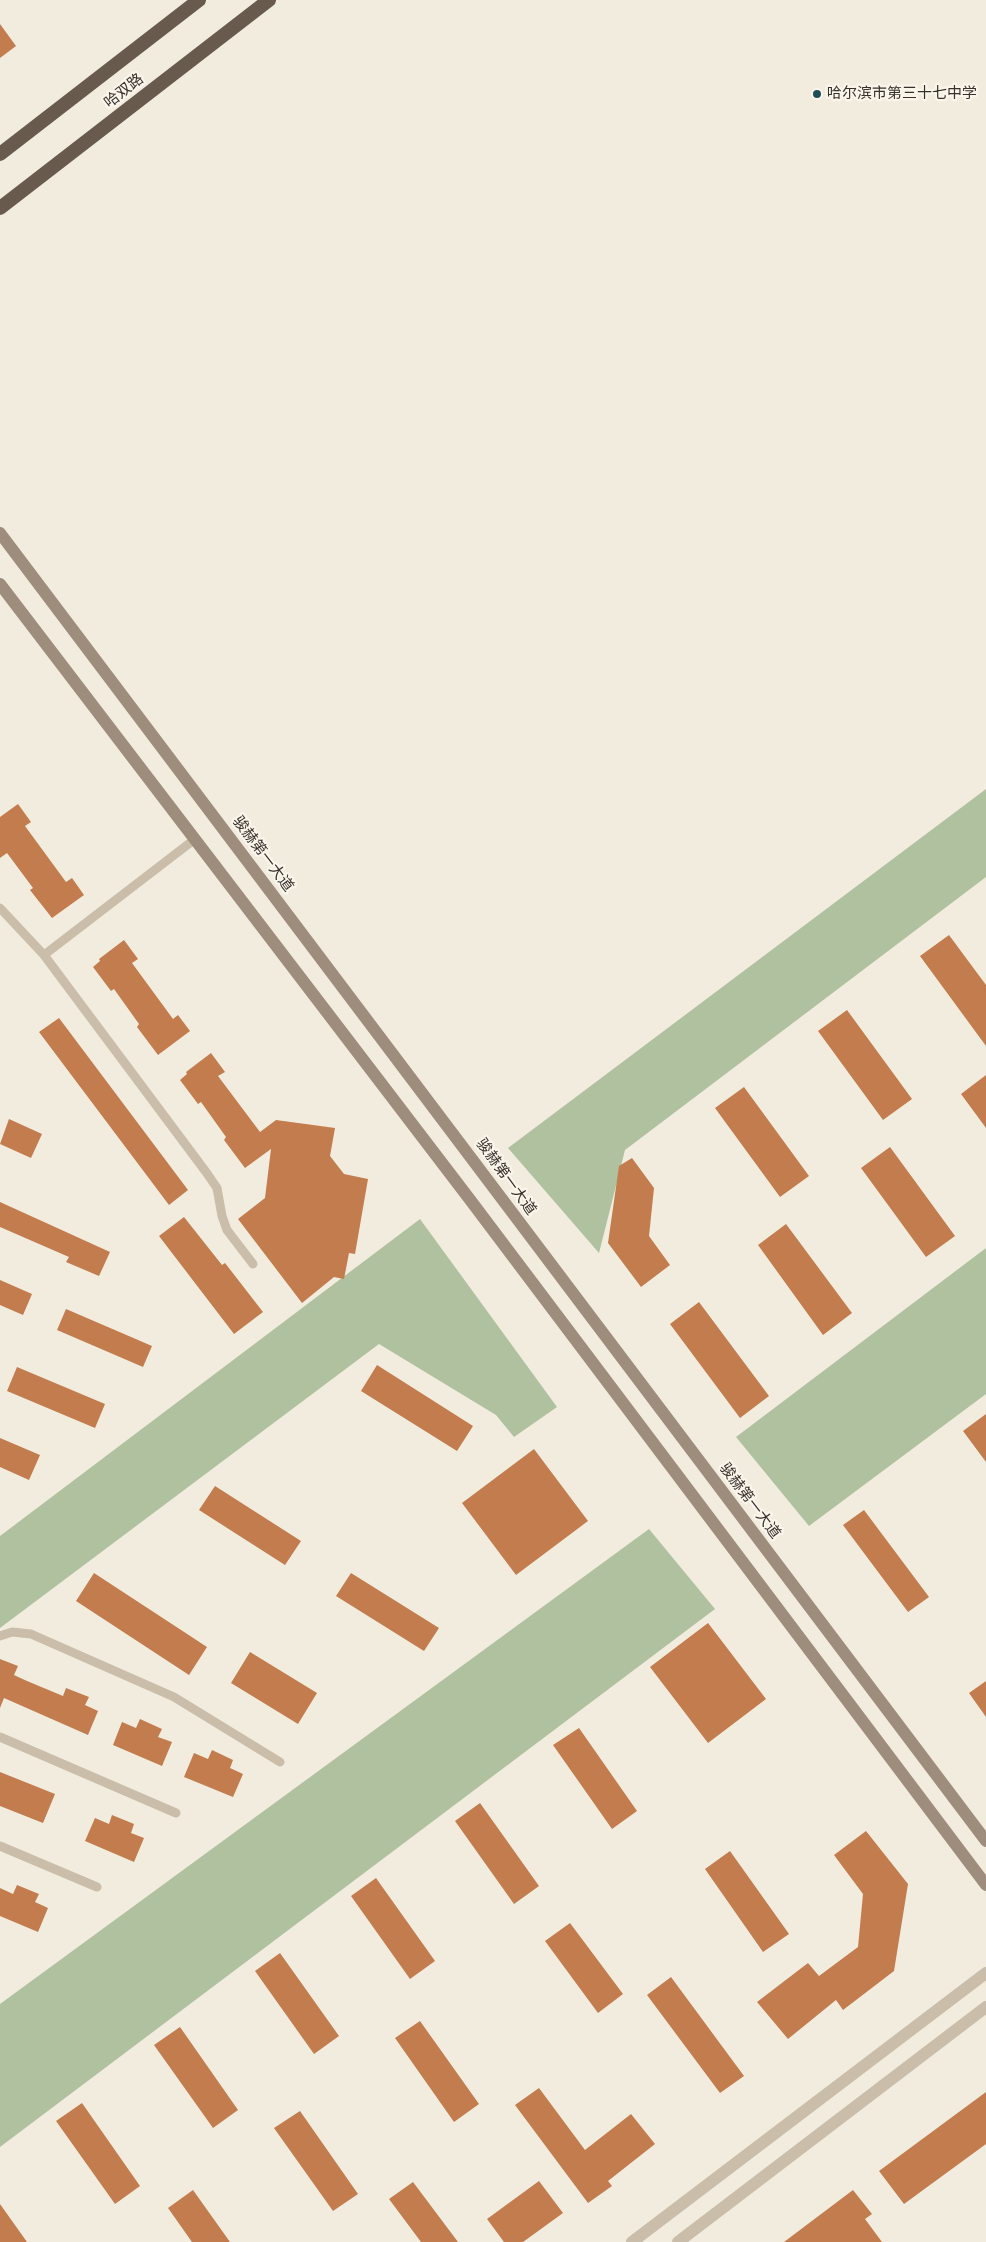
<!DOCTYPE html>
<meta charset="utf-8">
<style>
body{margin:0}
canvas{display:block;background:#f2ecde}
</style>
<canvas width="986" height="2242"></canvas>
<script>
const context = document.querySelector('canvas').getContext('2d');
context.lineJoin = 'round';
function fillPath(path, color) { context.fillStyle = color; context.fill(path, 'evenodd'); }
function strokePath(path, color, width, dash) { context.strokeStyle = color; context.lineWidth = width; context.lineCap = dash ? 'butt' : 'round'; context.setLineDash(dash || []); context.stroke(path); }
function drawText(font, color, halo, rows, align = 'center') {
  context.font = font + ' "PT Sans Narrow","Noto Sans SC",sans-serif'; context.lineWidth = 4.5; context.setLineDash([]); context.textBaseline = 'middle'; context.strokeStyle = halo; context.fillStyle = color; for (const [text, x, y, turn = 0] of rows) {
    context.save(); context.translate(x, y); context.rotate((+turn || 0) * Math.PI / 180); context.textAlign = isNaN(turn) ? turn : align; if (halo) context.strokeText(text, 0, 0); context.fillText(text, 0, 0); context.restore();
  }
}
const green = new Path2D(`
 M986,789V877L625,1150L599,1253L508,1148Z
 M420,1219L557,1407L514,1437L496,1415L379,1344L0,1628V1536Z
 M986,1248V1394L809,1526L736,1437Z
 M649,1529L715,1609L0,2147V2004Z`);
const building = new Path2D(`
 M0,24L16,46L0,58Z
 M18,804L31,822L25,826L66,882L72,878L84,895L52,918L30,890L33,888L7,853L0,858V817Z
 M949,935L986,985V1046L920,956Z
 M124,940L138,959L132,963L173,1019L178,1015L190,1031L158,1055L137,1027L139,1024L114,989L111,991L93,967L100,961L99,959Z
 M847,1010L912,1099L883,1120L818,1031Z
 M59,1018L188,1190L169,1205L39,1032Z
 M211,1053L225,1072L218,1076L260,1132L276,1120L335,1128L330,1156L344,1174L368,1179L355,1254L349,1253L344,1279L334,1277L302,1303L238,1219L265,1198L271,1149L245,1168L224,1140L226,1137L201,1102L198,1104L180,1080L187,1074L186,1072Z
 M986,1075V1128L961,1094Z
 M744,1087L809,1176L780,1197L715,1108Z
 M9,1119L42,1134L31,1158L0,1144Z
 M890,1147L955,1236L926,1257L861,1168Z
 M632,1158L654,1188L649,1236L670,1265L641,1287L608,1243L619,1166Z
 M0,1202L110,1252L99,1276L66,1262L69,1257L0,1227Z
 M184,1217L222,1265L225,1263L263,1312L234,1334L159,1236Z
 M786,1224L852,1313L823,1335L758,1245Z
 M0,1280L32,1294L23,1315L0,1305Z
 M699,1302L769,1396L740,1418L670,1324Z
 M66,1309L152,1346L143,1367L57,1330Z
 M377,1365L473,1426L457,1451L361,1391Z
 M17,1367L105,1404L95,1428L7,1391Z
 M986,1414V1462L963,1431Z
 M0,1438L40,1455L29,1480L0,1467Z
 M534,1449L588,1521L516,1575L462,1503Z
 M215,1486L301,1541L285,1565L199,1510Z
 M864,1510L929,1597L908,1612L843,1525Z
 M94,1573L207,1647L189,1675L76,1601Z
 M351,1573L439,1628L424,1651L336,1596Z
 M708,1623L766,1699L708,1743L650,1667Z
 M250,1652L317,1693L298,1724L231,1683Z
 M0,1659L18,1666L14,1675L27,1681L63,1696L66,1688L89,1697L85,1705L98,1711L88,1735L4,1698L0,1708Z
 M986,1681V1717L969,1693Z
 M140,1719L162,1729L158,1737L172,1742L162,1766L113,1745L122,1722L136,1728Z
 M579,1728L637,1811L612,1829L553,1745Z
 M212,1750L233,1760L230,1768L243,1774L233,1797L184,1777L194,1753L208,1759Z
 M0,1772L55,1794L43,1823L0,1806Z
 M480,1803L539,1886L514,1904L455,1821Z
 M112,1815L134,1824L131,1833L144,1838L134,1862L85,1841L95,1818L109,1824Z
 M866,1831L908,1884L894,1971L843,2010L836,2000L788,2039L757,2002L808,1963L819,1976L858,1947L863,1894L834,1855Z
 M730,1851L789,1934L763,1952L705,1869Z
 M376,1878L435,1961L410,1979L351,1896Z
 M17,1885L39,1894L35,1902L48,1908L38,1932L0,1916V1888L13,1894Z
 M570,1923L623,1994L598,2013L545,1941Z
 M280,1953L339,2036L314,2054L255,1971Z
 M671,1977L744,2076L720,2093L647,1995Z
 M420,2021L479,2104L454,2122L395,2038Z
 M180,2027L238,2110L213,2128L154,2045Z
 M539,2088L585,2150L631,2114L655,2144L608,2181L612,2186L588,2203L515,2105Z
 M986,2092V2144L904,2204L879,2171Z
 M82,2103L140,2186L115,2204L56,2121Z
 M300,2111L358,2194L333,2211L274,2128Z
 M539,2181L563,2213L523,2242H504L487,2219Z
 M413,2182L458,2242H421L389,2199Z
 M193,2190L230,2242H192L168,2208Z
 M853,2190L872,2214L865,2219L882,2242H784Z
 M0,2204L27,2242H0Z`);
const service = new Path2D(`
 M0,908L44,955L195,839
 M44,955L206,1172L217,1188L222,1216L227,1230L253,1264
 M0,1636L12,1632L31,1634L174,1697L280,1762
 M0,1737L176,1813
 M0,1846L97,1887`);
const tertiary = new Path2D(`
 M632,2242L986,1973
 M678,2242L986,2007`);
const secondary = new Path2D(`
 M0,533L986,1841
 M0,584L471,1201L986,1885`);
const trunk = new Path2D(`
 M0,154L199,0
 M0,208L269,0`);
const markers = [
 [817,94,5,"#204b58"]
];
const streetNames = [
 ["哈双路",124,91,-38],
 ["骏赫第一大道",263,854,53],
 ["骏赫第一大道",506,1177,54],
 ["骏赫第一大道",750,1501,53]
];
const poiNames = [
 ["哈尔滨市第三十七中学",827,94]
];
fillPath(green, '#b0c19f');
fillPath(building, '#c27c4d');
strokePath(service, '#cabeaa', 9);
strokePath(tertiary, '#cabeaa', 12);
strokePath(secondary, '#9e8d7c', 12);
strokePath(trunk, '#685b4e', 14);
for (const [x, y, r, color] of markers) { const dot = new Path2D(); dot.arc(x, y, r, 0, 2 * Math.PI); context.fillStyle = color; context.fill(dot); strokePath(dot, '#f9f5eb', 2); }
drawText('15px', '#38302a', '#f9f5eb', streetNames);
drawText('15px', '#38302a', '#f9f5eb', poiNames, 'left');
</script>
